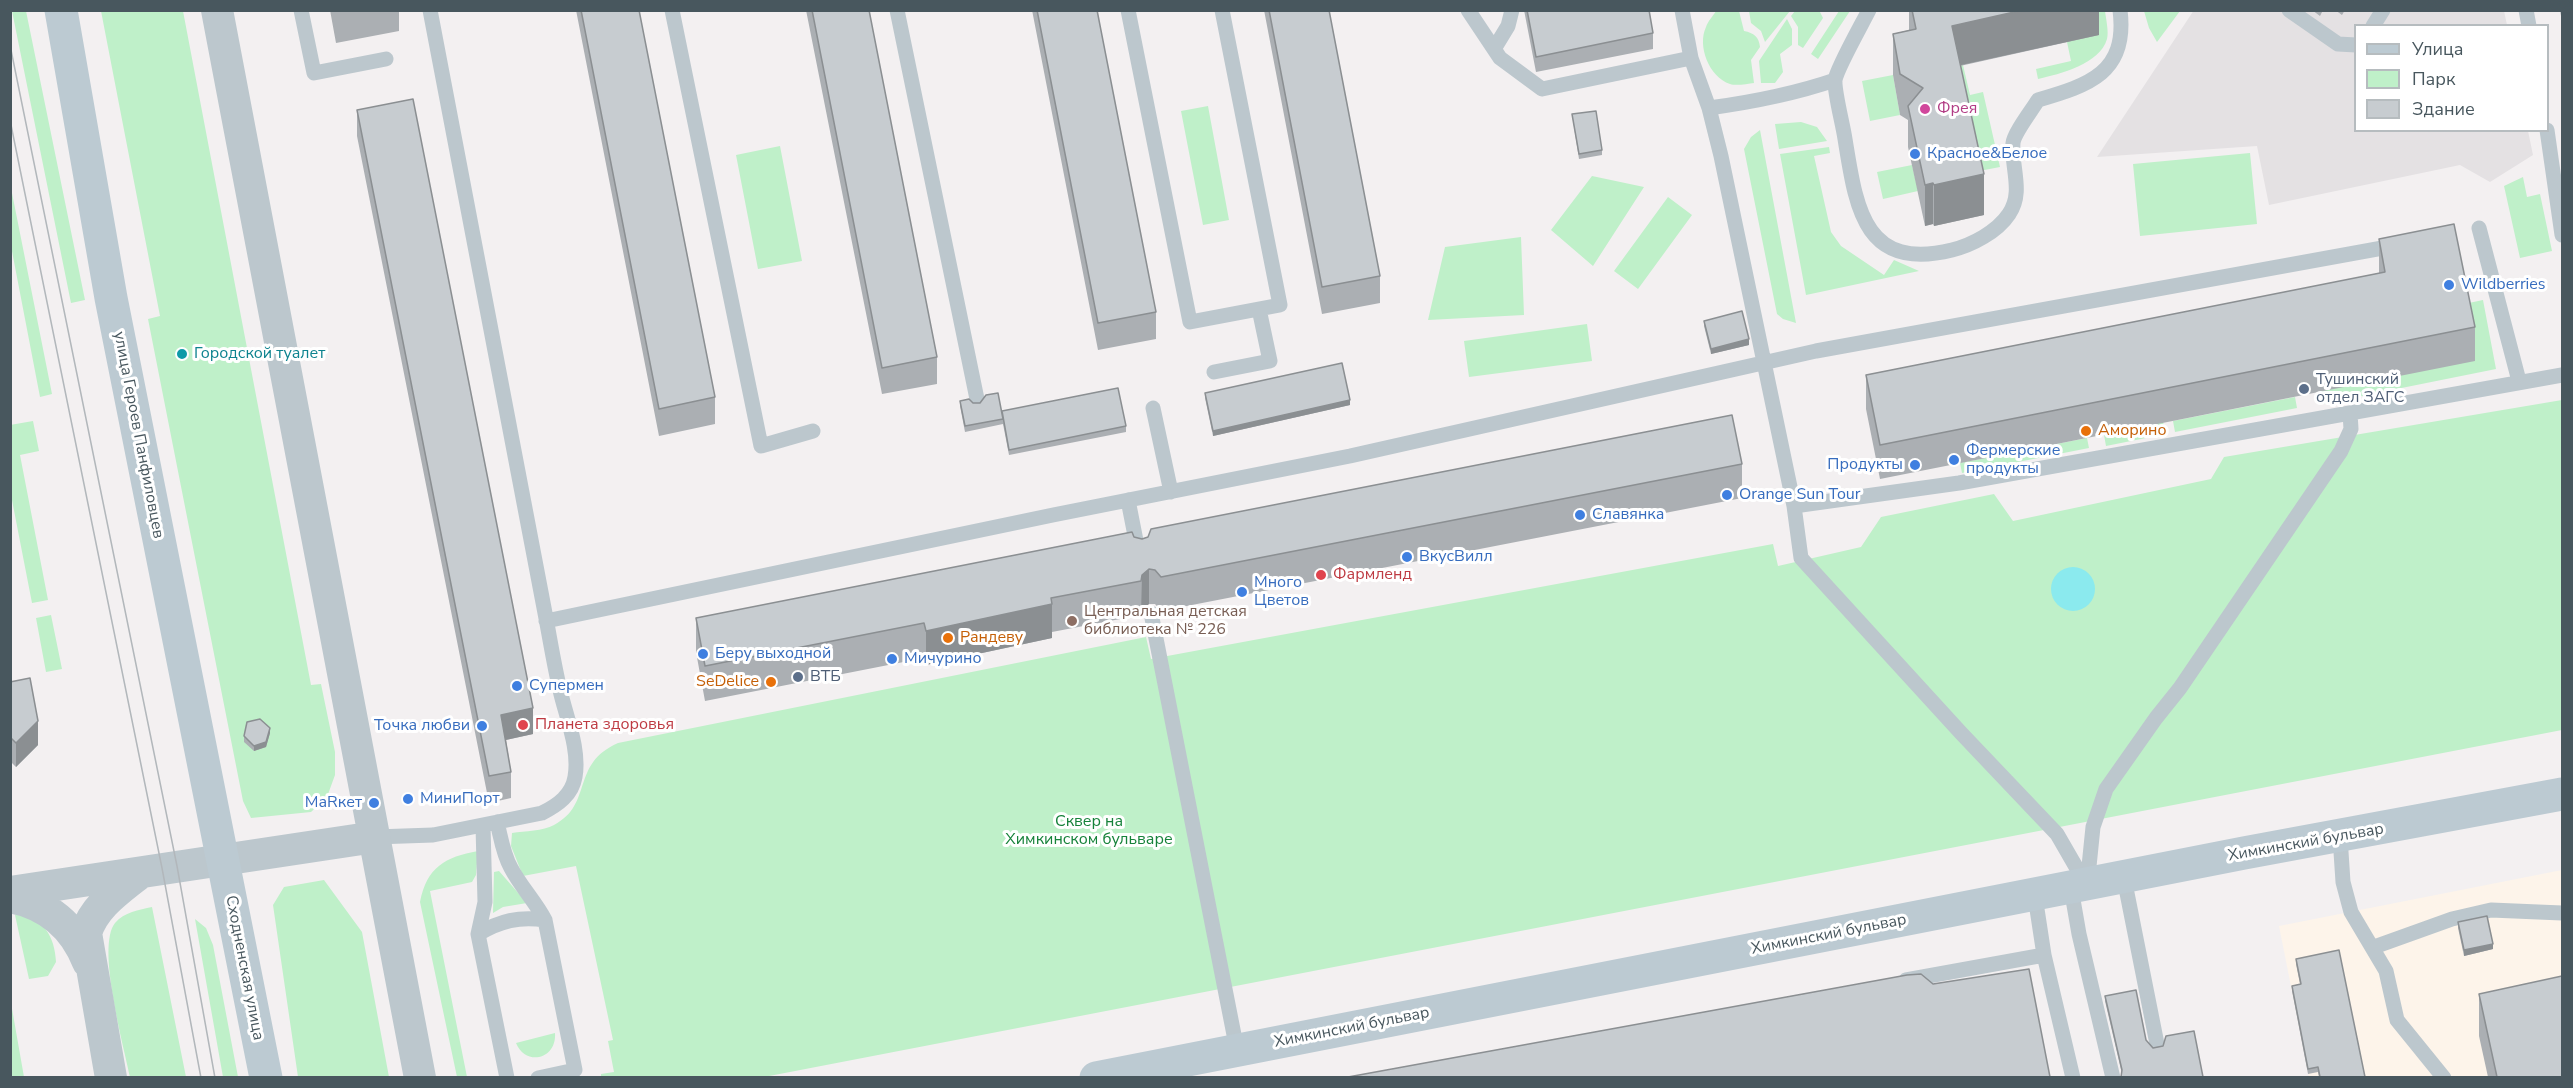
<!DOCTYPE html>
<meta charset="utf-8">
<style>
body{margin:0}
#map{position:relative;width:2573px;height:1088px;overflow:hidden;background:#f3f0f1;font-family:"Nunito Sans",sans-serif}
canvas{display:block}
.frame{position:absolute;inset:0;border:12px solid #48575e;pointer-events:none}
.legend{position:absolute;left:2354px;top:24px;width:195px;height:108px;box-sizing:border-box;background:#fff;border:2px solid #b6bcbf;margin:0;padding:8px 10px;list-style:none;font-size:18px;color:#48575e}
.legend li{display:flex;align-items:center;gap:12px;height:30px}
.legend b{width:30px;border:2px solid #b6bcbf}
</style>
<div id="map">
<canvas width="2573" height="1088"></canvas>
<div class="frame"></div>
<ul class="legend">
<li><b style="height:8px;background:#bccad2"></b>Улица</li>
<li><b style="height:16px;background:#bff0c9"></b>Парк</li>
<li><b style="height:16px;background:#c7ccd0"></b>Здание</li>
</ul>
</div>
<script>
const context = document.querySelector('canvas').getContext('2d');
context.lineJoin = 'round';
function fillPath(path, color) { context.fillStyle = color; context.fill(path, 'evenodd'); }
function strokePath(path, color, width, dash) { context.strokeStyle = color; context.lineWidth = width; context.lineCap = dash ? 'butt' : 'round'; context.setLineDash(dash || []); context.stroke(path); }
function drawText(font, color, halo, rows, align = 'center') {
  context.font = font + ' "Nunito Sans",sans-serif'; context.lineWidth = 6; context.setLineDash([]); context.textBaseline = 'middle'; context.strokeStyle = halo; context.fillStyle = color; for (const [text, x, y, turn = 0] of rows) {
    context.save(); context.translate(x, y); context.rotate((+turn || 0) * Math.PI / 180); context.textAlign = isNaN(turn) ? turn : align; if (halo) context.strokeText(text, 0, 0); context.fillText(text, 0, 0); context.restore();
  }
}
const commercial = new Path2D(`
 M2562,870V1077H2309L2279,926Z`);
const education = new Path2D(`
 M2194,10L2504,11L2507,25L2356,26V130L2528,131L2533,155L2490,182L2460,165L2269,205L2257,146L2097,157Z`);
const green = new Path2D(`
 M1819,10L1823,18L1803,48L1798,45V27L1791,16L1795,11Z
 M12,11H26L85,300L71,303Z
 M101,11H183L311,685L321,684L335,752V775L327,797L311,812L251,818L243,801L148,319L160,316Z
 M1716,11H1739L1744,31C1754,33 1759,37 1760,47L1751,60L1754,83C1747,84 1736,86 1730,84C1709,77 1697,46 1706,27C1708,21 1713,16 1716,11Z
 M1749,11V10L1790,11L1765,42L1761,31L1751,23Z
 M1839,11H1850L1818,59L1811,54Z
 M2094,11H2105C2106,19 2109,32 2107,39C2100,64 2060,74 2038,79L2036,69L2071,61L2067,42Z
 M2144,11H2180L2157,42L2149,28Z
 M1787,19L1792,29V45L1780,54L1783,72L1775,83H1761L1759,61Z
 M1963,65L1970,95L1983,92L2000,167L1974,172L1952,68Z
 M1893,75L1900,115L1870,121L1862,81Z
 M1208,106L1229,220L1203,225L1181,111Z
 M1801,122L1817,127L1827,141L1779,149L1775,124Z
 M1760,130L1796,323L1783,319L1777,314L1744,149L1751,137Z
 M780,146L802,261L758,269L736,155Z
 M1829,147L1830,153L1814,156L1831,232L1841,246L1884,275L1894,260L1919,271L1806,295L1780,154Z
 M2250,153L2257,224L2140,236L2133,164Z
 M1912,165L1918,191L1883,199L1877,172Z
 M1592,176L1644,187L1593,266L1551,230Z
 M2523,177L2527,197L2540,194L2552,251L2520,258L2504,186Z
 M10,183L52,394L40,397L11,246Z
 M1668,197L1692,215L1638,289L1614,271Z
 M1521,237L1524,315L1428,320L1445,247Z
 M2483,300L2496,369L2322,404L2319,392L2464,304Z
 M1587,324L1592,361L1469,377L1464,341Z
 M2295,397L2297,408L2175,432L2173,421Z
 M2562,400V730L764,1077H601V1074L614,1072L608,1041L613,1040L576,866L523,876L511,846L512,833C525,831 543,831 554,825C594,804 570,764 618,743L1146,637L1151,659L1773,544L1778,566L1861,547L1881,517L1994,494L2013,521L2211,479L2224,457Z
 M33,421L39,451L20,455L48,600L32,603L11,495L10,425Z
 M2163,422L2166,434L2106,446L2104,435Z
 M2087,438L2089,448L1962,473L1960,463Z
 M51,615L62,669L46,672L36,618Z
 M478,851L476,875L472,882L430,891L467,1077H457L420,902C427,867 445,857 478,851Z
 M499,871L527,903L503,907L493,913L494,872Z
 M324,880L362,932L389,1077H298L273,905L284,887Z
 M152,907L186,1077H130C124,1046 96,947 115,923C124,912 139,910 152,907Z
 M15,915C43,915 55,937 56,962L48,976L29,979Z
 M195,919L206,928L213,945L238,1077H223Z
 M10,1003H11L24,1077H11Z
 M555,1033C557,1059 526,1067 516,1043Z`);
const water = new Path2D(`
 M2051 589a22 22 0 1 1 44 0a22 22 0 1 1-44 0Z`);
const lane = new Path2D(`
 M301,10L314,73L386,59
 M672,10L761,446L813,431
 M897,10L977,399
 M1128,10L1190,322L1280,305L1222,10
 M1468,10L1500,58L1542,89L1691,58
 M1682,10L1691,58L1709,108L1721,156L1794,506L1801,558L1961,733L2057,834L2087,886
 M1869,10C1862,24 1837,68 1835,80C1834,91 1843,125 1845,139C1856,206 1863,272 1952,250C1972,245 1997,232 2009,214C2024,192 2011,168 2013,143C2014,133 2032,110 2038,100C2089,85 2128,73 2120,10
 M2289,10L2338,44L2356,45
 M2526,10L2529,26
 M2373,26L2383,10
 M1494,49L1508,26L1512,10
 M1709,108C1753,102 1794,94 1835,80
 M2547,130L2562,235
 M2479,228L2519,381
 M1214,372L1270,361L1259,309
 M1153,408L1171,492
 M1128,500L1139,556
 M1794,506L1959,483L2562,375
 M1151,613L1237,1050
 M546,621L1053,515L1350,456L1816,351L2388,247
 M497,822C501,838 503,854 511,868C521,887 535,901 545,920L575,1070L538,1078
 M483,826L485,902L478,934L507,1078
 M375,837L433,835L542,813C558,805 572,795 575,777C580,749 566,717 560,690C554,665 550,639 545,613L430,10
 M2340,837L2343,882L2351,912L2386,971L2397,1020L2444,1078
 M2124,878L2157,1044
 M2087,886L2093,827L2106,789L2156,718L2180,688L2341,451L2351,429L2350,413
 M2071,888L2079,934L2113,1078
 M2035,896L2044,955L2073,1078
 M478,934C500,921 519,916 545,920
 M2374,947L2452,919L2491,910L2562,913
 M1906,980L2044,955`);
const street = new Path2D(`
 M217,10L420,1078
 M10,892L375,837
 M10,897C47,904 74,926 88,962
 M111,1078L86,933C94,906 119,890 140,873`);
const secondary = new Path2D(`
 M61,10L111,298L266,1078
 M1096,1078L2244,853L2562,794`);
const tram = new Path2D(`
 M10,45L177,866L215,1078
 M10,120L162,868L201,1078`);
const wall = new Path2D(`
 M330,10H399V31L336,43Z
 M576,10H639L715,397V424L659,436Z
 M806,10H869L937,357V384L882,394Z
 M1032,10H1097L1156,312V339L1098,350Z
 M1264,10H1329L1380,276V303L1322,314Z
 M1524,10H1649L1653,33V49L1536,72Z
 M1909,10H2099V35L1960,66L1984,215L1934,226L1933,224L1925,226L1908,147V120L1900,115L1893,75V34L1909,30Z
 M2312,10H2323L2320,16Z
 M2335,10H2345L2342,15Z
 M2560,10H2562V22Z
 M357,110L533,734L506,740L511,772V798L489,803L357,136Z
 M1572,114L1602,150V155L1579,159Z
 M2379,239L2475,327V361L1880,479L1866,409V375L2379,274Z
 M1704,321L1749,345L1711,354L1704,326Z
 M1205,393L1350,405L1213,436L1205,398Z
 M960,401L973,403L1002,412L1126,426V432L1009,455L1003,424L965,432L960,406Z
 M1742,464V498L1161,611L1155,604H1149L1142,609L1141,615L1052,632V638L926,665L924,658L705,701L696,652V618L1134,537L1142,539Z
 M10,682L38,745L16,767L11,762Z
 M270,733L266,747L254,751L244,742V736Z
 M2458,922L2493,949L2464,956L2458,928Z
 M2296,959L2365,1077H2319L2318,1072L2308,1074L2292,991V986L2300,984L2296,964Z
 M2479,994L2562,1077H2488L2479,1036Z
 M2105,996L2153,1048L2122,1074L2105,1001Z`);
const shadedWall = new Path2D(`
 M2023,10H2099V35L1952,67V26Z
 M1984,174V215L1934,226V185Z
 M1933,183V224L1925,226V185Z
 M1749,339V345L1711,354V349Z
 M1350,400V405L1213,436V431Z
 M1149,569V604L1142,609L1141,615L1142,575Z
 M1052,604V638L926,665V631Z
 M533,708V734L501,741V715Z
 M38,721V745L16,767V743Z
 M270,728V733L266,747L254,751V746Z
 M11,738V762L10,763V739Z
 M2493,944V949L2464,956V950Z`);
const building = new Path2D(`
 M581,10H639L715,397L659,409Z
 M812,10H869L937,357L882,368Z
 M1037,10H1097L1156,312L1098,323Z
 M1269,10H1329L1380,276L1322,287Z
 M1527,10H1649L1653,33L1536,57Z
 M1912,10H2023L1952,26L1984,174L1934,185L1933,183L1925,185L1908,106L1923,88L1900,74L1893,34L1916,29Z
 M413,99L533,708L501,715L511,772L489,776L357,110Z
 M1596,111L1602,150L1579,154L1572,114Z
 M2454,224L2475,327L1880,445L1866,375L2385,272L2379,239Z
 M1742,311L1749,339L1711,349L1704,321Z
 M1342,363L1350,400L1213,431L1205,393Z
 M1118,388L1126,426L1009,450L1002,411Z
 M998,393L1003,419L965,426L960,401L969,399L973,403H980L986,395Z
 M1732,415L1742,464L1161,577L1155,570L1149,569L1142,575L1141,581L1051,598L1052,604L926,631L924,623L705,666L696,618L1132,532L1134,537L1142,539L1148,537L1151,529Z
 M30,678L38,721L16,743L11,738L10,739V682Z
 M260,719L270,728L266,742L254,746L244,736L247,722Z
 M2487,916L2493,944L2464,950L2458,922Z
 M2339,950L2365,1077H2320L2318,1067L2308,1069L2292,986L2301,984L2296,959Z
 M2029,969L2050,1077H1348L1907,975L1921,974L1933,984Z
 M2562,976V1077H2497L2479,994Z
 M2136,990L2146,1040L2153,1048L2163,1046L2166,1036L2194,1031L2203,1077H2121L2122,1070L2105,996Z`);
const markers = [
 [1925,109,6,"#d1479c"],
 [1915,154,6,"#3f7fe0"],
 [2449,285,6,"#3f7fe0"],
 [182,354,6,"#0f9aa8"],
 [2304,389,6,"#5c6f8a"],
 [2086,431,6,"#e8710a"],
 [1954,460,6,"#3f7fe0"],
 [1915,465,6,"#3f7fe0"],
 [1727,495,6,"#3f7fe0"],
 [1580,515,6,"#3f7fe0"],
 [1407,557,6,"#3f7fe0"],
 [1321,575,6,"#e0444e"],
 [1242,592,6,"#3f7fe0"],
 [1072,621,6,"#8d6e63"],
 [948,638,6,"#e8710a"],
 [703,654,6,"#3f7fe0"],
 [892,659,6,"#3f7fe0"],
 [798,677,6,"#5c6f8a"],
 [771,682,6,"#e8710a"],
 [517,686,6,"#3f7fe0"],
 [523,725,6,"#e0444e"],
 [482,726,6,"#3f7fe0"],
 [408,799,6,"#3f7fe0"],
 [374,803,6,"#3f7fe0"]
];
const hotelNames = [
 ["Фрея",1937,109]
];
const shopNames = [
 ["Красное&Белое",1927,154],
 ["Wildberries",2461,285],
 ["Фермерские",1966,451],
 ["продукты",1966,469],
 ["Продукты",1903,465,"right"],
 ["Orange Sun Tour",1739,495],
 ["Славянка",1592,515],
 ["ВкусВилл",1419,557],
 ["Много",1254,583],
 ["Цветов",1254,601],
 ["Беру выходной",715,654],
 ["Мичурино",904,659],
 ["Супермен",529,686],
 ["Точка любви",470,726,"right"],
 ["МиниПорт",420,799],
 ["МаRкет",362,803,"right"]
];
const cultureNames = [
 ["Городской туалет",194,354]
];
const serviceNames = [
 ["Тушинский",2316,380],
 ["отдел ЗАГС",2316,398],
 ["ВТБ",810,677]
];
const foodNames = [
 ["Аморино",2098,431],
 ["Рандеву",960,638],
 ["SeDelice",759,682,"right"]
];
const streetNames = [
 ["улица Героев Панфиловцев",138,435,79],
 ["Химкинский бульвар",2306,843,-10],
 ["Химкинский бульвар",1829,935,-11],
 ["Сходненская улица",244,968,79],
 ["Химкинский бульвар",1352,1028,-11]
];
const healthNames = [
 ["Фармленд",1333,575],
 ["Планета здоровья",535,725]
];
const educationNames = [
 ["Центральная детская",1084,612],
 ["библиотека № 226",1084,630]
];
const parkNames = [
 ["Сквер на",1089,822],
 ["Химкинском бульваре",1089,840]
];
fillPath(commercial, '#fdf4ea');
fillPath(education, '#e4e1e3');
fillPath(green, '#bff0c9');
fillPath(water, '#8beaee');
strokePath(lane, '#bcc7cd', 15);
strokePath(street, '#bcc7cd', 32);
strokePath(secondary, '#bccad2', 33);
strokePath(tram, '#b2b7bb', 1.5);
fillPath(wall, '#abafb3');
fillPath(shadedWall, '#8b8f92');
fillPath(building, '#c7ccd0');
strokePath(building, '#8b8f92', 1.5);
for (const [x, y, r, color] of markers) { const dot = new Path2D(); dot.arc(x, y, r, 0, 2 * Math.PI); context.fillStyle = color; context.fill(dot); strokePath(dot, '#fff', 2); }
drawText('16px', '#b23c85', '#fff', hotelNames, 'left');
drawText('16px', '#366cbe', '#fff', shopNames, 'left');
drawText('16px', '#0d838f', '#fff', cultureNames, 'left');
drawText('16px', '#4e5e75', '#fff', serviceNames, 'left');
drawText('16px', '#c56008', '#fff', foodNames, 'left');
drawText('16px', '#48575e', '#fff', streetNames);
drawText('16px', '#be3a42', '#fff', healthNames, 'left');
drawText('16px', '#785e54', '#fff', educationNames, 'left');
drawText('16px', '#16823a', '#fff', parkNames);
</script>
